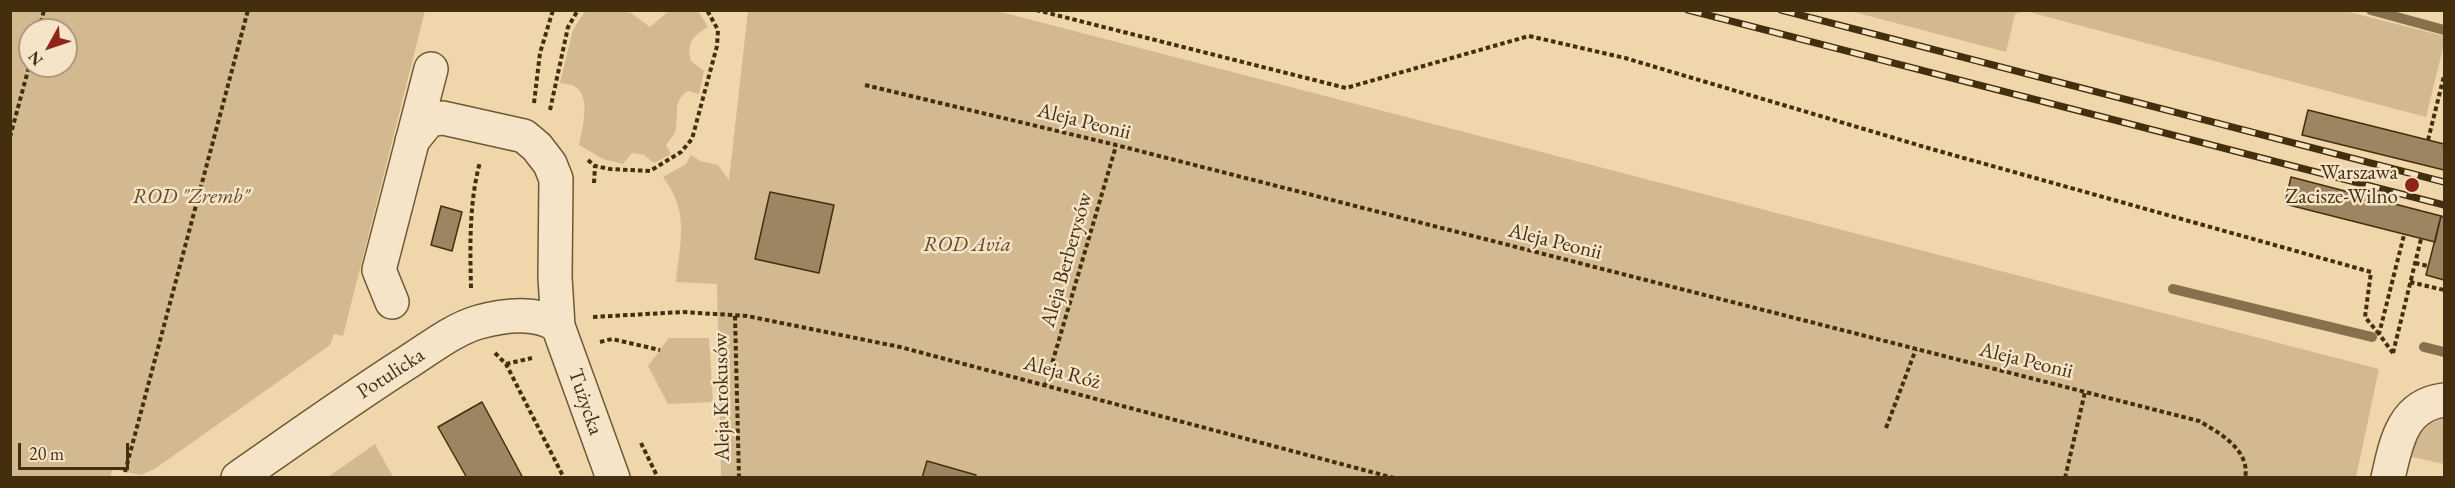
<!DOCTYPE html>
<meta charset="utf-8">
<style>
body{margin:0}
#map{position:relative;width:2455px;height:488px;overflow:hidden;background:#efd6ab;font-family:"EB Garamond",serif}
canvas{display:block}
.frame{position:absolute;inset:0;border:12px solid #432e0e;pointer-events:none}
.north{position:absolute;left:18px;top:18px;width:60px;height:60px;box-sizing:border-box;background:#f5e4c8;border:2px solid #ae9b7e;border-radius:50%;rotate:230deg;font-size:16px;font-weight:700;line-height:24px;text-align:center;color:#432e0e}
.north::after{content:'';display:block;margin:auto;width:21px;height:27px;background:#8f2418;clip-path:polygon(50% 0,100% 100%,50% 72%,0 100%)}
.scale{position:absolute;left:18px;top:443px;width:111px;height:27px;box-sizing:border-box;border:3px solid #432e0e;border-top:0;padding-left:8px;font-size:18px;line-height:21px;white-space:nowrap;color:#432e0e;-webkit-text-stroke:4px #f5e4c8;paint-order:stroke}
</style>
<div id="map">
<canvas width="2455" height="488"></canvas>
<div class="frame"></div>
<div class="north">N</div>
<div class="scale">20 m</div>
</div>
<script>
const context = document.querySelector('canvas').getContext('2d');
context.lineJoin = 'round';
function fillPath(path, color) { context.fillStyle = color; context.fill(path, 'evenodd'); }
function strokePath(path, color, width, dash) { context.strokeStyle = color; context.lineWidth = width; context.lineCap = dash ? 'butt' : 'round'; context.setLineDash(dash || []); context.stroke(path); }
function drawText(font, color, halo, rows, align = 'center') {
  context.font = font + ' "EB Garamond",serif'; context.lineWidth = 5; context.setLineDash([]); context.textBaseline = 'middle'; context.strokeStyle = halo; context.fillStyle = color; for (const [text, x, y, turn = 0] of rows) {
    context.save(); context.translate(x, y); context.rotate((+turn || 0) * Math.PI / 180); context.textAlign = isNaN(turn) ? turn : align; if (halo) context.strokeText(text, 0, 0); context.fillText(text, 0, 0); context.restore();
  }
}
const green = new Path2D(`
 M616,10L631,13L650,27L669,11H698L708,27C693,35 686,44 691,61L704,71L699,94L688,91C672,102 679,111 676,127C676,134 670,139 666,145L671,154L654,163L644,155L632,153L623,164L603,159L579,145C582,130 592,95 574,86C571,84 564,84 560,83L573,30L585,11Z
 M10,11H425L343,336L334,334L330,345L156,468L141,475L113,469L110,477H11ZM30,30H66V66H30Z
 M748,11H997L2379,369L2356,477H721L717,284L676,282C680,241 690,213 663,177L686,164L691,155L700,161L718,165L729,180Z
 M1850,11H2345L2444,36V44L2426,117L2025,11L2015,14L2006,52Z
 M669,338H709L713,402L668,404L648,366Z
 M2444,417V464L2408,456C2416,437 2421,419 2444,417Z
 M375,444L393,477H328Z`);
const stream = new Path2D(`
 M2371,10L2444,30
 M2173,289L2372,337
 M2424,347L2444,352`);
const building = new Path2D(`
 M2308,110L2444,144V170L2302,135Z
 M2291,177L2441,216L2435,242L2285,204Z
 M770,192L834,205L819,273L755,259Z
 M441,206L462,212L452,251L431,245Z
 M2441,216L2444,217V280L2426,275Z
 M482,402L523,478H467L438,427Z
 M927,461L976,475L975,478H922Z`);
const path = new Path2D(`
 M1036,10L1346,88L1529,36L1625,58L1928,148L2371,272L2365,317L2379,334
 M39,30L44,10
 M865,85L1116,145L2199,421C2218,432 2251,450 2245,478
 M534,103L540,53L553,10
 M550,110L568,27L578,10
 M10,137L30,63
 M2428,140L2444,76
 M588,160L595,166L610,169L650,171L681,152L692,139L717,46L718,30L707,10
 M594,183L595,166
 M2415,263L2428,266
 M2410,282L2444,290
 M471,288C470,245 469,203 480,162
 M735,316L739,478
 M593,317L683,312L747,316L900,347L1394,478
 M600,342L612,339L660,350
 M495,353L506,364L564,478
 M2393,353L2379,334L2404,235
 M2393,353L2421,239
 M506,364L532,358
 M1046,384L1116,146
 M1886,428L1916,349
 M641,443L658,478
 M125,472L248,10
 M2065,478L2085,392`);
const minor = new Path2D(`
 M412,141L429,120L443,118L524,136L537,147L550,164L556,179L555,277L558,326L613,478
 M392,302L379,270L431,69
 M238,478C294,439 350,399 408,362C430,348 454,329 479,322C504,315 537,311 558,326
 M2388,478C2396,443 2402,405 2444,400`);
const rail = new Path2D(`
 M1688,10L2444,205
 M1781,10L2444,182`);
const markers = [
 [2412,185,8,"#8f2418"]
];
const streetNames = [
 ["Aleja Peonii",1084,122,14],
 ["Aleja Peonii",1555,242,14],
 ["Aleja Berberysów",1067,260,-74],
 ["Aleja Peonii",2026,361,14],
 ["Aleja Róż",1062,373,15],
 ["Potulicka",391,374,-33],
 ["Aleja Krokusów",722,397,-91],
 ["Tużycka",585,402,71]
];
const poiNames = [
 ["Warszawa",2398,173],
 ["Zacisze-Wilno",2398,197]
];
const parkNames = [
 ["ROD \"Zremb\"",191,197],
 ["ROD Avia",967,245]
];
fillPath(green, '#d2b990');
strokePath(stream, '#87714c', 10);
fillPath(building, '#9c8560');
strokePath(building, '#432e0e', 1.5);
strokePath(minor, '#6e5835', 36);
strokePath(path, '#432e0e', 4, [4.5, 3]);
strokePath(minor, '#f5e4c8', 33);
strokePath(rail, '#432e0e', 7);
strokePath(rail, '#f5e4c8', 4.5, [14]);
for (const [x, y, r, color] of markers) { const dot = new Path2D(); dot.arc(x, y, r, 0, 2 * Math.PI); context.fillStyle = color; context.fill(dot); strokePath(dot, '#f5e4c8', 2); }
drawText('21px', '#432e0e', '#f5e4c8', streetNames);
drawText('21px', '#432e0e', '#f5e4c8', poiNames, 'right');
drawText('italic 21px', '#604a28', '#f5e4c8', parkNames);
</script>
